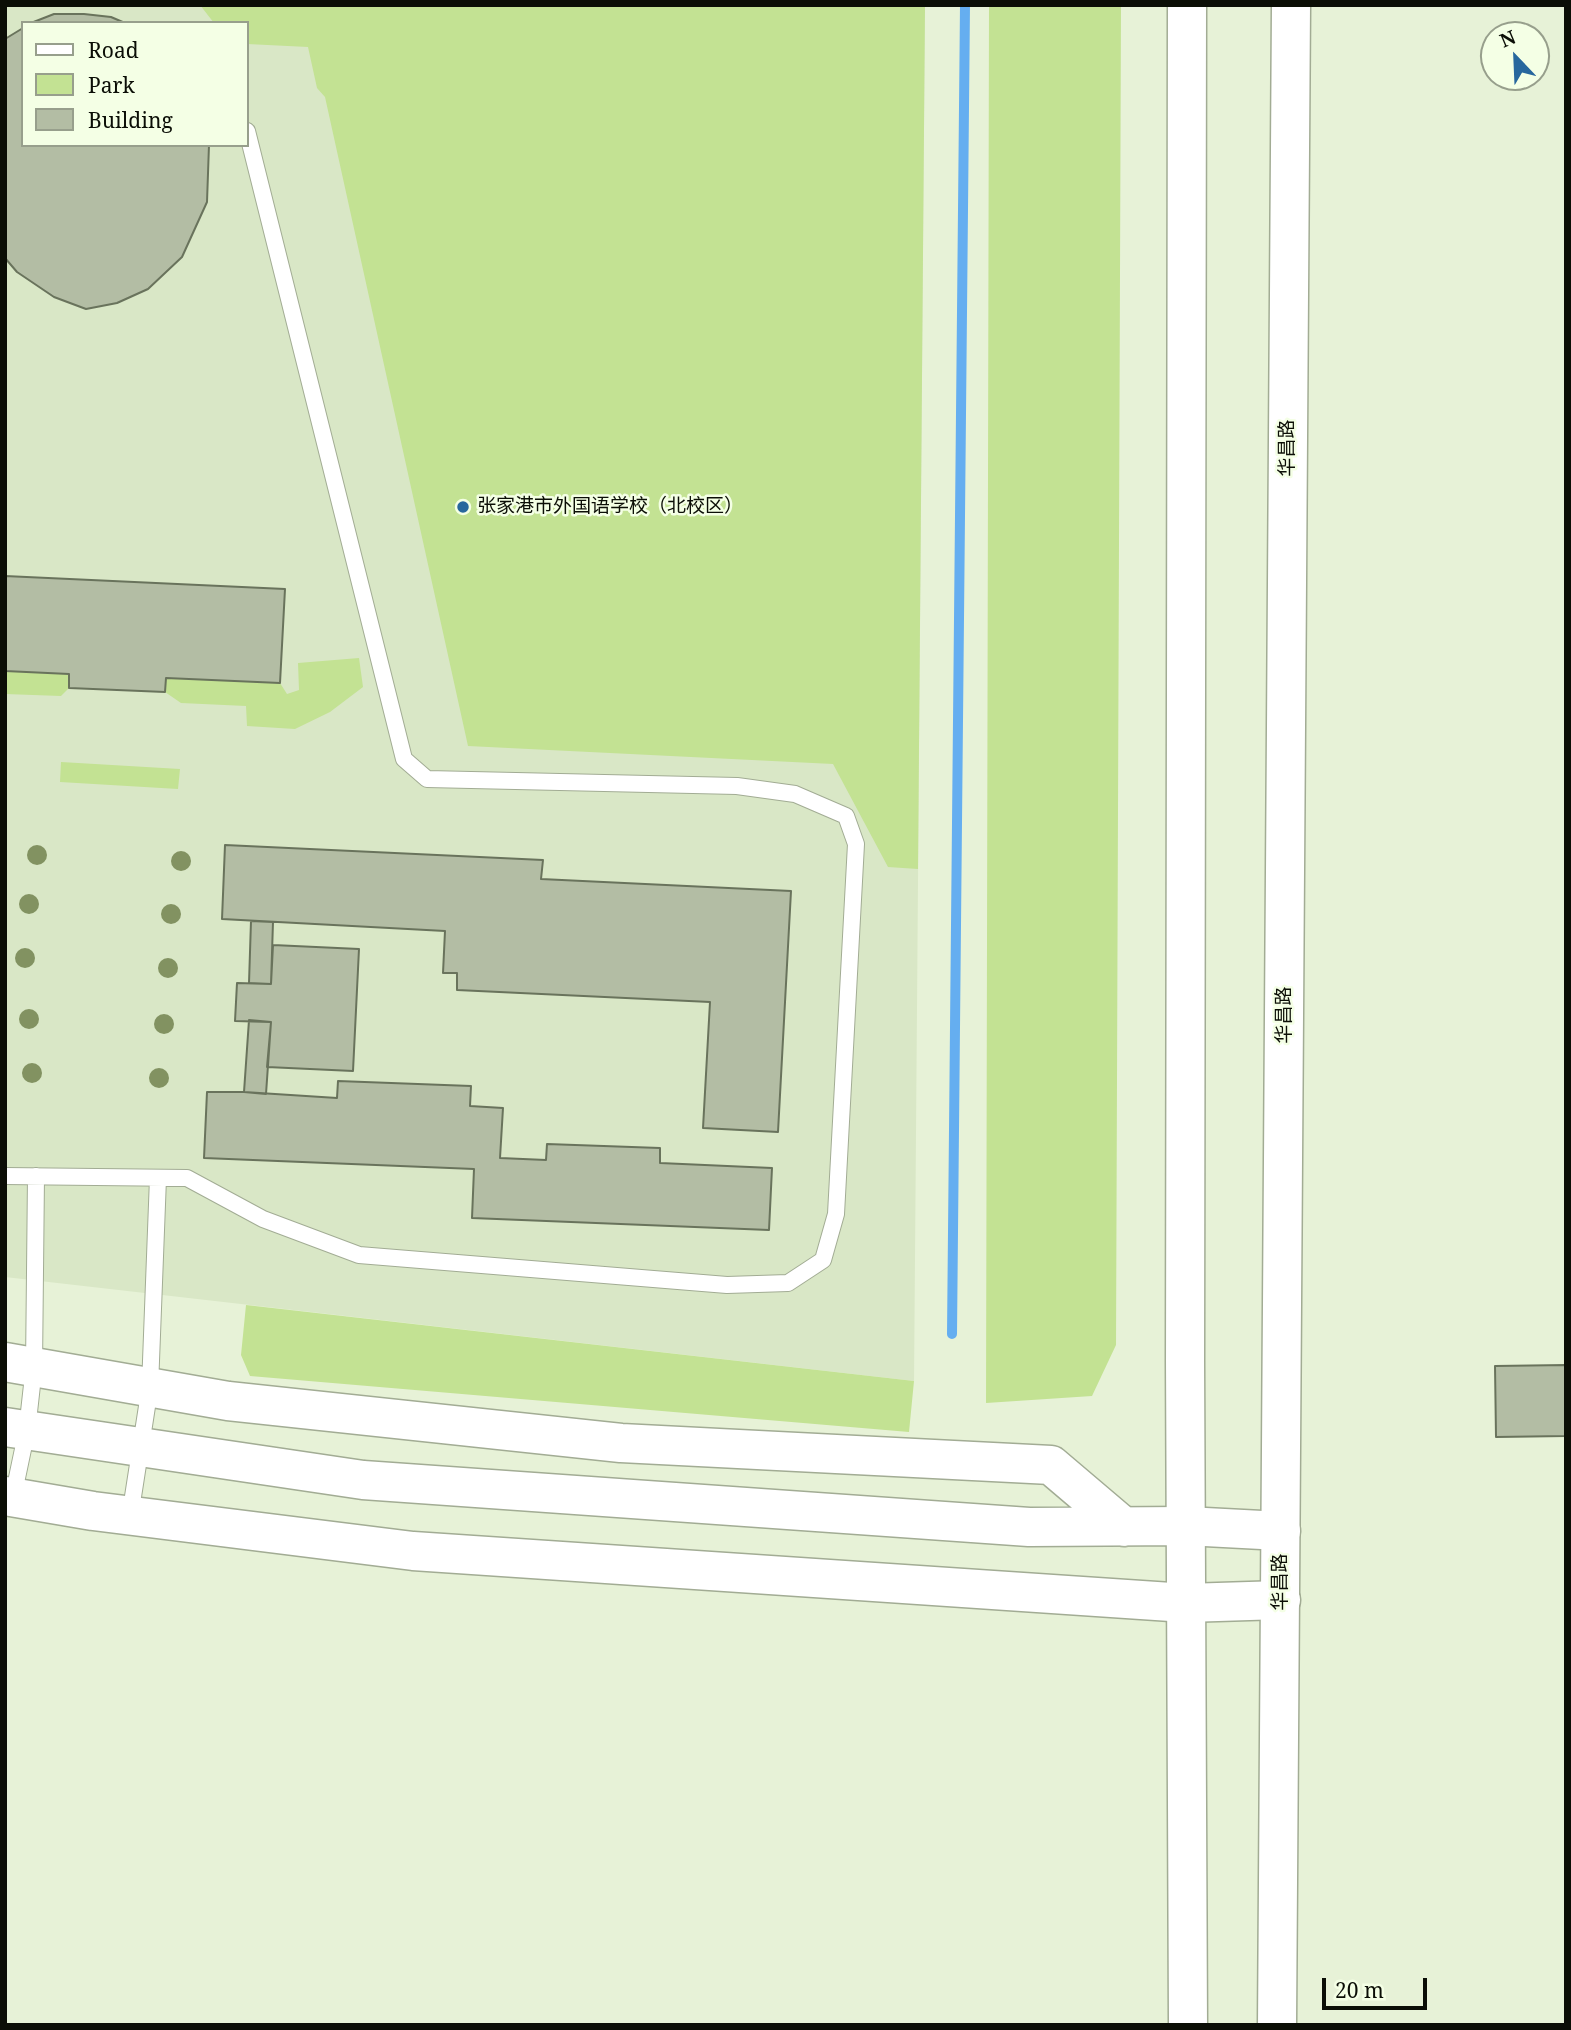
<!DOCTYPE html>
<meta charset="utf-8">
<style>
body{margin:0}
#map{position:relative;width:1571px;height:2030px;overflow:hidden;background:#e7f2d7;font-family:"Noto Serif",serif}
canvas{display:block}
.frame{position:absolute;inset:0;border:7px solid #0b0e06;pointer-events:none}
.legend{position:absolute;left:21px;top:21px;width:228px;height:126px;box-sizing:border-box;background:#f4ffe5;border:2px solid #979f8c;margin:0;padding:9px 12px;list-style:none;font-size:21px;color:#0b0e06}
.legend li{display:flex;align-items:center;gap:14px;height:35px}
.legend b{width:35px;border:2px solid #979f8c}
.north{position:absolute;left:1480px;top:21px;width:70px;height:70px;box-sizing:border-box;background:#f4ffe5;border:2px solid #979f8c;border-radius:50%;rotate:337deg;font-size:19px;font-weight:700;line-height:28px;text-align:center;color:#0b0e06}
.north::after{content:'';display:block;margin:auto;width:24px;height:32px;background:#27679d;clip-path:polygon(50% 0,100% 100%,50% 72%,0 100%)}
.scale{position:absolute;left:1322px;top:1978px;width:105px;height:32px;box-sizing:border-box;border:4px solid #0b0e06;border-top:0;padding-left:9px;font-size:21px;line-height:24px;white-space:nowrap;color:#0b0e06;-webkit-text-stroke:5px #f4ffe5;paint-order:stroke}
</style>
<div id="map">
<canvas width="1571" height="2030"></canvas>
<div class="frame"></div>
<ul class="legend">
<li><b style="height:9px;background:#fff"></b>Road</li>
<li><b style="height:19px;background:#c3e293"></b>Park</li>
<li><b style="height:19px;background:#b3bda4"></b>Building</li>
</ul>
<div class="north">N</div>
<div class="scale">20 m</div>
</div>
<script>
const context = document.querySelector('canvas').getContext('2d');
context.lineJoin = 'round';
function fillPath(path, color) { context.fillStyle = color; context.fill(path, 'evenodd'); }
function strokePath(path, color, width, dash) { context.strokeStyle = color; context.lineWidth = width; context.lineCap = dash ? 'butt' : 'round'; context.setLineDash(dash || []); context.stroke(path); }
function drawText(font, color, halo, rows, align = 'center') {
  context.font = font + ' "Noto Serif","Noto Sans SC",serif'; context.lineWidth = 5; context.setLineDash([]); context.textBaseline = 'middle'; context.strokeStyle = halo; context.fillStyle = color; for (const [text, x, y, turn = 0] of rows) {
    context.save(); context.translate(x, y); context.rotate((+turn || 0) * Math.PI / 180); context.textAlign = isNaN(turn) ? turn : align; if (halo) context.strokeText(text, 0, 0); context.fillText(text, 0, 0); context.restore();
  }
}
const built = new Path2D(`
 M5,5H925L914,1381L5,1277ZM23,23H247V145H23Z`);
const green = new Path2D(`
 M200,5H925L918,869L888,867L833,764L468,746L325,97L317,88L308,47L247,44V23H214Z
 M989,5H1121L1116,1345L1092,1396L986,1403Z
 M359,658L363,687L330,712L295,729L247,726L246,706L181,703L165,692L166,678L280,683L287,694L299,690L298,663Z
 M5,671L69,674V688L61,696L5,694Z
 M61,762L180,769L178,789L60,782Z
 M246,1305L914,1381L909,1432L250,1376L241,1355Z`);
const stream = new Path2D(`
 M952,1334L965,5`);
const building = new Path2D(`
 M54,14H84L111,17L125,23H31Z
 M23,28V145H209L207,202L182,257L148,289L117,303L86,309L54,297L17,272L5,258V39Z
 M5,576L285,589L280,683L166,678L165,692L69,688V674L5,671Z
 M225,845L543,860L541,879L791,891L778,1132L703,1128L710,1002L457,990V973H443L445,931L222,919Z
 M251,921L273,922L271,984L249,983Z
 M273,945L359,949L353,1071L267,1067L271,1022L235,1021L237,983L271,984Z
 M249,1020L271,1022L266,1094L244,1092Z
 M338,1081L471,1086L470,1106L503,1108L500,1158L546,1160L547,1144L660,1148V1163L772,1168L769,1230L472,1218L474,1169L204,1158L207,1092H244L337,1098Z
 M1566,1365V1436L1496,1437L1495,1366Z`);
const service = new Path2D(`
 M5,1176L187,1178L263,1219L359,1255L727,1285L788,1283L823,1260L836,1214L856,844L846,816L795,794L737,786L427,779L404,759L247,131
 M13,1497L27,1430L34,1367L36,1176
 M130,1516L150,1387L158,1178`);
const tertiary = new Path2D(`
 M5,1362L228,1401L621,1443L1051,1465L1124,1527
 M5,1427L363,1480L1029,1527L1186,1526L1281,1531
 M5,1496L93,1511L413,1551L1186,1603L1281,1600`);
const secondary = new Path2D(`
 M1187,5L1185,1359L1188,2025
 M1277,2025L1291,5`);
const trees = [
 [37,855],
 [181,861],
 [29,904],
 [171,914],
 [25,958],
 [168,968],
 [29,1019],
 [164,1024],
 [32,1073],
 [159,1078]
];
const markers = [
 [463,507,7,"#27679d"]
];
const streetNames = [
 ["华昌路",1288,448,-90],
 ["华昌路",1285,1015,-90],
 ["华昌路",1281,1582,-90]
];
const poiNames = [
 ["张家港市外国语学校（北校区）",477,507]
];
fillPath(built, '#d9e7c6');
fillPath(green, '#c3e293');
strokePath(stream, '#65aef0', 10);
fillPath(building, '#b3bda4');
strokePath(building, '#69735c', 2);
strokePath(service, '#a2ac94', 18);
strokePath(tertiary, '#a2ac94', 41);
strokePath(secondary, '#a2ac94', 41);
strokePath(service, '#fff', 16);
strokePath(tertiary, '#fff', 38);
strokePath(secondary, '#fff', 38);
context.fillStyle = '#829261';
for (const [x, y] of trees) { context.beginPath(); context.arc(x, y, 10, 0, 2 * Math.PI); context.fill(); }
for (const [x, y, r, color] of markers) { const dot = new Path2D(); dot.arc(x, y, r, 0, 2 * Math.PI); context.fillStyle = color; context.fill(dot); strokePath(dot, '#f4ffe5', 2.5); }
drawText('19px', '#0b0e06', '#f4ffe5', streetNames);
drawText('19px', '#0b0e06', '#f4ffe5', poiNames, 'left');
</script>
